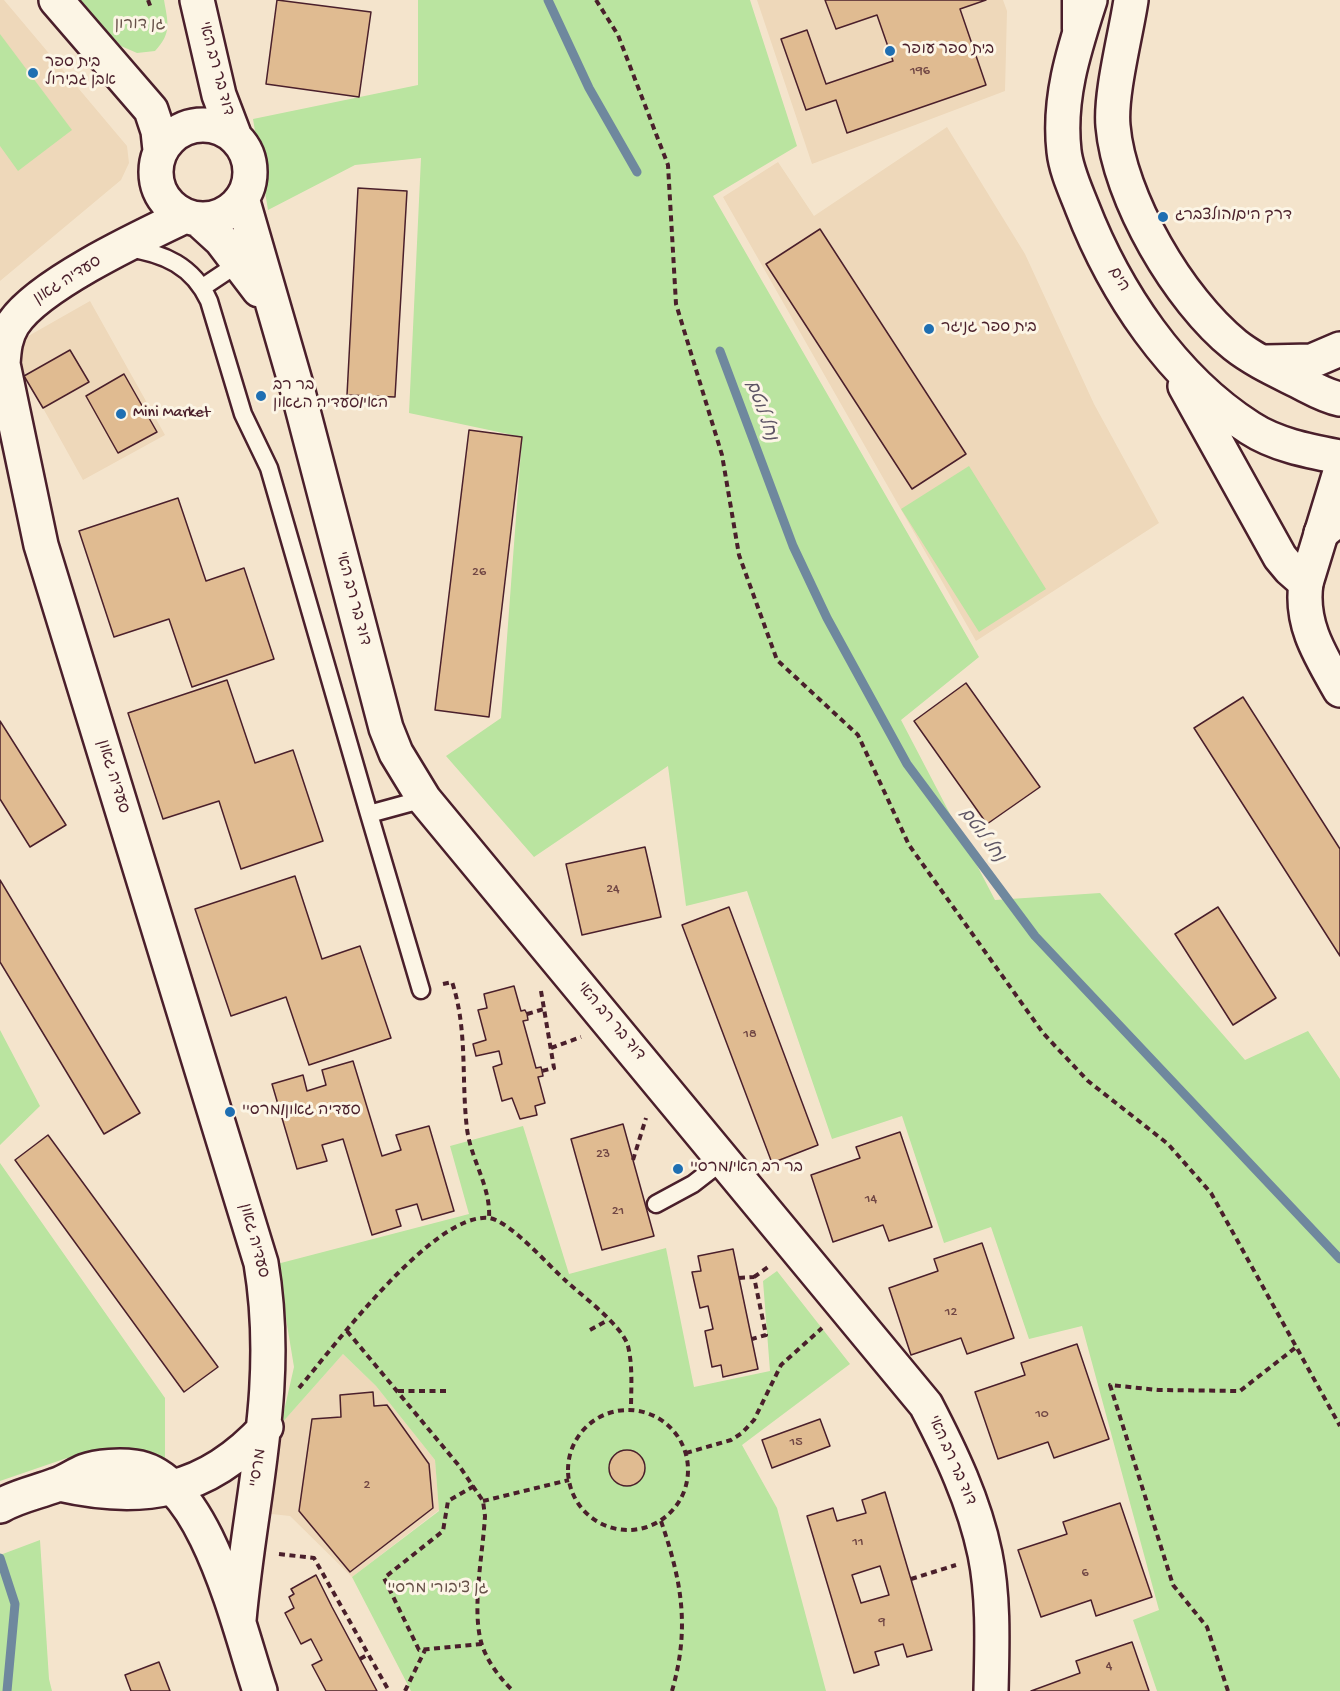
<!DOCTYPE html>
<meta charset="utf-8">
<style>
body{margin:0}
canvas{display:block;background:#f4e4cc}
</style>
<canvas width="1340" height="1691"></canvas>
<script>
const context = document.querySelector('canvas').getContext('2d');
context.lineJoin = 'round';
function fillPath(path, color) { context.fillStyle = color; context.fill(path, 'evenodd'); }
function strokePath(path, color, width, dash) { context.strokeStyle = color; context.lineWidth = width; context.lineCap = dash ? 'butt' : 'round'; context.setLineDash(dash || []); context.stroke(path); }
function drawText(font, color, halo, rows, align = 'center') {
  context.font = font + ' "Gochi Hand","Playpen Sans Hebrew",sans-serif'; context.lineWidth = 6; context.setLineDash([]); context.textBaseline = 'middle'; context.strokeStyle = halo; context.fillStyle = color; for (const [text, x, y, turn = 0] of rows) {
    context.save(); context.translate(x, y); context.rotate((+turn || 0) * Math.PI / 180); context.textAlign = isNaN(turn) ? turn : align; if (halo) context.strokeText(text, 0, 0); context.fillText(text, 0, 0); context.restore();
  }
}
const built = new Path2D(`
 M0,0H4L127,146L129,163L121,180L0,281Z
 M757,0H1003L1007,11L1005,91L812,164Z
 M947,127L1025,254L1094,404L1159,523L976,641L723,197L778,162L814,216Z
 M90,301L165,435L83,480L9,347Z
 M343,1354L376,1386L435,1460L439,1510L352,1577L290,1516L262,1513L281,1424Z`);
const green = new Path2D(`
 M79,0H164C168,23 172,33 155,51L137,53L121,46Z
 M418,0H750L797,146L713,196L979,657L901,720L995,900L1100,893L1245,1060L1308,1031L1340,1079V1691H1157L1133,1620L1159,1610L1082,1326L1029,1339L991,1227L944,1243L902,1116L832,1139L747,891L686,906L668,766L534,857L446,756L501,718L522,437L409,413L421,158L355,165L268,210L253,119L418,85Z
 M0,34L72,130L18,171L0,146Z
 M969,466L1046,589L979,632L901,509Z
 M0,1030L40,1106L0,1145Z
 M523,1126L569,1274L666,1248L694,1387L770,1371L763,1281L777,1271L850,1364L742,1445L777,1508L826,1691H411L352,1577L439,1511L435,1460L376,1386L343,1354L281,1424L294,1367L277,1264L469,1214L450,1146Z
 M0,1163L165,1398V1460L67,1458L0,1481Z
 M40,1540L49,1679L52,1691H0V1555Z`);
const stream = new Path2D(`
 M548,0L589,88L637,172
 M720,351L793,546L827,618L907,764L1035,936L1340,1259
 M0,1558L15,1604L7,1691`);
const building = new Path2D(`
 M277,0L371,12L359,97L266,84Z
 M825,0H986L960,9L986,85L847,133L836,100L806,110L781,39L807,30L826,84L893,61L877,15L836,29Z
 M358,188L407,191L395,397L347,395Z
 M820,229L966,454L912,489L766,264Z
 M70,350L89,382L43,408L24,376Z
 M124,374L157,432L118,453L86,396Z
 M469,430L522,437L489,717L435,710Z
 M178,498L206,581L244,568L274,659L192,687L169,619L114,637L79,531Z
 M227,680L255,763L293,750L323,841L241,869L219,801L163,819L128,713Z
 M966,683L1040,787L987,824L914,721Z
 M1243,697L1340,849V956L1194,728Z
 M0,721L66,825L30,847L0,799Z
 M645,847L661,917L582,935L566,864Z
 M295,876L322,959L360,946L391,1038L309,1065L286,997L231,1016L195,909Z
 M0,880L140,1113L104,1134L0,962Z
 M729,907L818,1145L772,1163L682,925Z
 M1218,907L1276,998L1233,1025L1175,934Z
 M514,986L521,1011L525,1010L527,1014L528,1020L523,1021L536,1068L541,1067L542,1071L543,1076L538,1077L545,1103L535,1106L537,1115L520,1119L512,1098L502,1101L493,1067L502,1064L499,1051L476,1056L473,1044L486,1040L478,1010L487,1008L484,994Z
 M353,1061L382,1156L401,1150L396,1135L429,1126L454,1211L422,1220L417,1204L396,1210L401,1226L372,1235L343,1139L322,1145L327,1161L297,1169L272,1084L303,1075L307,1091L326,1085L322,1070Z
 M623,1124L654,1236L602,1250L571,1139Z
 M900,1132L932,1227L889,1241L883,1225L833,1242L811,1175L860,1158L856,1147Z
 M48,1135L218,1367L184,1392L15,1160Z
 M982,1243L1014,1338L967,1354L961,1338L911,1355L889,1288L938,1271L934,1259Z
 M733,1249L758,1369L723,1377L721,1365L712,1367L705,1331L713,1329L708,1306L700,1308L692,1272L701,1271L698,1256Z
 M1077,1344L1109,1439L1054,1458L1048,1442L998,1459L975,1392L1025,1375L1021,1363Z
 M373,1392L374,1406L387,1405L429,1464L433,1508L350,1572L299,1511L312,1419L341,1417L340,1395Z
 M820,1419L830,1446L772,1468L762,1440Z
 M609 1468a18 18 0 1 1 36 0a18 18 0 1 1-36 0Z
 M885,1492L932,1650L907,1657L903,1644L875,1652L879,1665L854,1673L807,1516L833,1508L837,1521L866,1513L862,1500ZM880,1566L889,1595L861,1603L852,1575Z
 M1120,1503L1152,1597L1096,1616L1091,1600L1041,1617L1018,1550L1067,1534L1063,1522Z
 M316,1575L332,1607L377,1691H326L312,1665L322,1660L311,1639L301,1644L285,1613L294,1608L289,1597L294,1594L291,1589Z
 M1132,1642L1149,1691H1031L1080,1673L1076,1661Z
 M159,1662L170,1691H131L125,1675Z`);
const path = new Path2D(`
 M148,0L151,8
 M596,0L618,35L668,165L676,304L722,455L739,555L777,660L858,735L909,845L1043,1033L1088,1081L1168,1144L1211,1193L1340,1426
 M443,984L452,982C468,1030 461,1079 467,1129C471,1160 491,1187 489,1218
 M541,991L554,1068L542,1071
 M527,1014L544,1009
 M551,1048L581,1037
 M633,1160L646,1118
 M754,1277L771,1265
 M739,1278L754,1277L766,1335L752,1339
 M590,1330L608,1320
 M347,1331L460,1467L483,1501L485,1516C483,1553 471,1611 482,1645C488,1663 500,1678 513,1691
 M299,1388C333,1348 433,1212 489,1218C510,1221 549,1266 566,1281C582,1296 622,1325 628,1346C633,1367 631,1389 631,1410
 M398,1391H449
 M568 1470a60 60 0 1 1 120 0a60 60 0 1 1-120 0Z
 M686,1453L731,1440L742,1433L754,1420L781,1365L822,1328
 M474,1486L448,1501L443,1531L384,1578L419,1650L482,1644
 M483,1501L569,1480
 M661,1521C682,1582 690,1628 672,1691
 M279,1554L314,1558L389,1691
 M911,1579L956,1565
 M360,1659L369,1654
 M405,1691L425,1650
 M1228,1691L1207,1627L1173,1585L1110,1385L1158,1390L1240,1391L1295,1348`);
const lane = new Path2D(`
 M1071,0V29
 M127,248C164,253 193,266 209,301L243,414L269,468L369,814L424,799
 M203,287L239,263
 M369,814L421,990
 M656,1204L693,1184L724,1160`);
const street = new Path2D(`
 M56,0L151,110L158,131L160,150
 M197,0L219,95L235,137
 M156 172a47 47 0 1 1 94 0a47 47 0 1 1-94 0Z
 M242,198L297,388L386,728L396,753L424,799L926,1405C951,1453 974,1501 985,1554C994,1598 992,1646 991,1691
 M185,216C141,237 38,285 13,324C5,337 4,349 3,364L41,545L261,1263C282,1388 250,1496 239,1620
 M198,219L221,240L259,290
 M1340,472L1306,583C1300,624 1320,655 1340,690
 M59,1484C142,1503 206,1493 266,1427
 M0,1506C17,1496 38,1492 56,1485C66,1482 75,1475 85,1471C98,1466 121,1465 135,1467C207,1477 240,1634 260,1691`);
const primary = new Path2D(`
 M1090,0C1074,50 1058,98 1064,151C1066,170 1075,189 1082,207C1115,292 1172,378 1250,428C1276,445 1309,451 1340,457
 M1131,0C1126,34 1110,94 1113,126C1119,198 1179,300 1235,345C1254,360 1276,370 1298,381C1312,388 1325,396 1340,399
 M1266,362L1312,361L1340,349
 M1185,386L1280,557L1290,569L1306,583
 M1321,533L1340,518`);
const markers = [
 [890,51,6,"#1f6fb2"],
 [33,73,6,"#1f6fb2"],
 [1163,217,6,"#1f6fb2"],
 [929,329,6,"#1f6fb2"],
 [261,396,6,"#1f6fb2"],
 [121,414,6,"#1f6fb2"],
 [230,1112,6,"#1f6fb2"],
 [678,1169,6,"#1f6fb2"]
];
const numberNames = [
 ["196",920,72],
 ["26",479,573],
 ["24",613,890],
 ["18",750,1035],
 ["23",603,1155],
 ["14",871,1200],
 ["21",618,1212],
 ["12",951,1313],
 ["10",1042,1415],
 ["15",796,1443],
 ["2",367,1486],
 ["11",858,1543],
 ["6",1085,1574],
 ["9",882,1623],
 ["4",1109,1667]
];
const parkNames = [
 ["גן דורון",140,26],
 ["גן ציבורי מרסיי",438,1590]
];
const poiNames = [
 ["בית ספר עופר",902,51],
 ["בית ספר",45,64],
 ["אבן גבירול",45,82],
 ["דרך הים/הולצברג",1175,217],
 ["בית ספר גניגר",941,329],
 ["בר רב",273,387],
 ["האי/סעדיה הגאון",273,405],
 ["Mini Market",133,414],
 ["סעדיה גאון/מרסיי",242,1112],
 ["בר רב האי/מרסיי",690,1169]
];
const streetNames = [
 ["דוד בר רב האי",215,69,75],
 ["הים",1118,280,60],
 ["סעדיה גאון",68,281,-32],
 ["דוד בר רב האי",352,599,75],
 ["סעדיה גאון",112,777,73],
 ["דוד בר רב האי",610,1022,50],
 ["סעדיה גאון",253,1241,75],
 ["דוד בר רב האי",951,1461,66],
 ["מרסיי",259,1468,-81]
];
const waterNames = [
 ["נחל לוטם",760,411,70],
 ["נחל לוטם",981,836,53]
];
fillPath(built, '#eed8ba');
fillPath(green, '#bae4a0');
strokePath(stream, '#6f889e', 9);
fillPath(building, '#e0bb91');
strokePath(building, '#4a1f2b', 1.5);
strokePath(lane, '#4a1f2b', 21);
strokePath(street, '#4a1f2b', 38);
strokePath(primary, '#4a1f2b', 38);
strokePath(path, '#4a1f2b', 4, [6, 4.5]);
strokePath(lane, '#fcf5e5', 16);
strokePath(street, '#fcf5e5', 33);
strokePath(primary, '#fcf5e5', 33);
for (const [x, y, r, color] of markers) { const dot = new Path2D(); dot.arc(x, y, r, 0, 2 * Math.PI); context.fillStyle = color; context.fill(dot); strokePath(dot, '#fcf5e5', 2); }
drawText('14px', '#704644', null, numberNames);
drawText('16px', '#665048', '#fcf5e5', parkNames);
drawText('16px', '#4a1f2b', '#fcf5e5', poiNames, 'left');
drawText('16px', '#4a1f2b', '#fcf5e5', streetNames);
drawText('italic 18px', '#5d5464', '#fcf5e5', waterNames);
</script>
